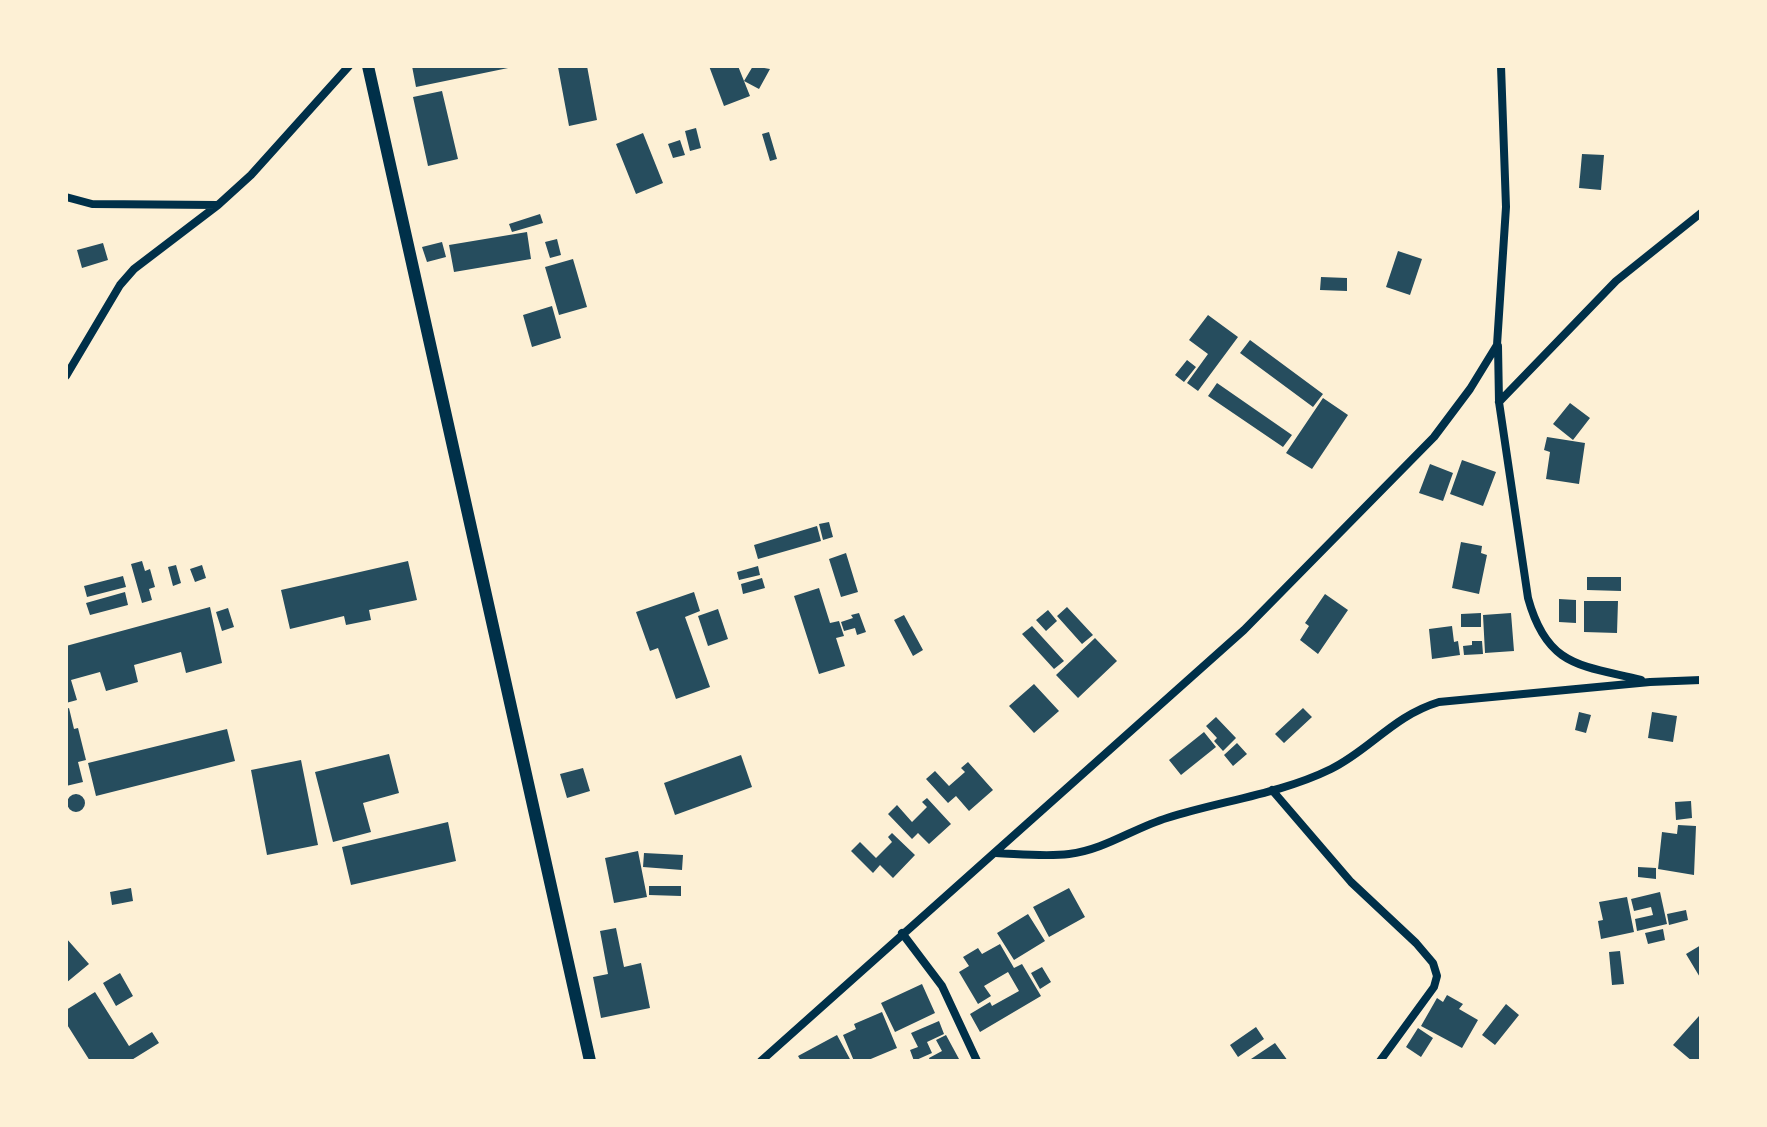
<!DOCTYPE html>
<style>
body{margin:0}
#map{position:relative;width:1767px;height:1127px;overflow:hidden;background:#fdf0d5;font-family:Manrope,sans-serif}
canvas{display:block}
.frame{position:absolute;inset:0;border:68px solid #fdf0d5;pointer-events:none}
</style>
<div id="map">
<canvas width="1767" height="1127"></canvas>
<div class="frame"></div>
</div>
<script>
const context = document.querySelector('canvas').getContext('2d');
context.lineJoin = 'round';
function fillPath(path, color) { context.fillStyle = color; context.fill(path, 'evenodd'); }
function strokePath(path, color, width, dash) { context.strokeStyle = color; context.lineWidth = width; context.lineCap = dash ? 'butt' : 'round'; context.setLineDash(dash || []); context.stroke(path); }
const building = new Path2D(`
 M412,66H513V67L416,87Z
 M587,66L597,120L569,126L558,67Z
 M709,66H738L750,96L724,106Z
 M753,66L770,69L759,89L744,81Z
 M442,91L458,159L428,166L413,97Z
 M696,128L701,148L690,151L685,131Z
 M769,132L777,159L770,161L762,134Z
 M643,133L663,183L636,194L616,144Z
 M680,140L685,155L673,158L668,144Z
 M1582,154L1604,155L1601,190L1579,188Z
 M540,214L543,223L512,232L509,224Z
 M527,232L531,259L454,272L449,245Z
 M557,239L561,255L550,258L545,242Z
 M442,242L446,257L427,262L422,247Z
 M103,243L108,260L82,268L77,250Z
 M1398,251L1422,259L1410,295L1386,287Z
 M573,259L587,307L559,315L545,267Z
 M1321,277L1347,278V291L1320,290Z
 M552,306L561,338L532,347L523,315Z
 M1208,315L1238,337L1198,391L1187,383L1208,354L1189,340Z
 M1250,340L1323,394L1313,407L1240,353Z
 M1187,360L1196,367L1184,382L1175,375Z
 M1217,383L1292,435L1283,447L1208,396Z
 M1323,398L1348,415L1312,469L1286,453Z
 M1570,403L1590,418L1573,440L1553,424Z
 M1547,437L1585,443L1579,484L1546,479L1550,452L1544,450Z
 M1462,460L1496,472L1483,506L1450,494Z
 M1430,464L1453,473L1443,501L1419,493Z
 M829,522L833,537L823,540L819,524Z
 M817,526L821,541L758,559L754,545Z
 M1461,542L1482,546L1481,553L1487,555L1479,594L1452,588Z
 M846,553L858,592L841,597L829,559Z
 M142,561L145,571L150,569L155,587L149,589L152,600L142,603L131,564Z
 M408,561L417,600L369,610L371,620L346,625L344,616L290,629L281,590Z
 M176,565L181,583L173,586L168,567Z
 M202,565L206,578L195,582L190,569Z
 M758,566L760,575L739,580L737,572Z
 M123,576L126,587L87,597L84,586Z
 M1587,577H1621V591L1587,590Z
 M762,578L765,588L743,594L741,584Z
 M819,588L830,623L839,621L844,636L836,638L845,666L819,674L794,596Z
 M125,592L128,605L90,615L86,603Z
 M694,592L700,611L685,617L710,687L676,699L658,648L650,651L636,612Z
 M1325,594L1348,610L1318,654L1300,640L1309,626L1305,623Z
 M1559,599L1576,600V623L1559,622Z
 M1584,601H1618L1617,633L1584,632Z
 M210,607L222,663L186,673L181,652L134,665L138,682L106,691L100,672L71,680L77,700L66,703V646Z
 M1067,607L1093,635L1082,644L1057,616Z
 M228,608L234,627L222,631L216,612Z
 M718,609L728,639L708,646L698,616Z
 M1048,610L1057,621L1046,631L1036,620Z
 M859,613L866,632L857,635L855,628L844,631L841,622L853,618L851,615Z
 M1481,613V627H1461V614Z
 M1511,613L1514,651L1485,653L1483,615Z
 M904,615L923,650L913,656L894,620Z
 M1032,626L1064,661L1054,669L1022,634Z
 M1452,626L1454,642L1458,641L1460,655L1432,659L1429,629Z
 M1095,638L1117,661L1078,698L1056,675Z
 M1472,641H1482L1483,654L1464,655L1463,646L1472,645Z
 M1034,684L1059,711L1034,733L1009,706Z
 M69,708L74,729L78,728L86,760L78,762L83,782L66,786V709Z
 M1303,708L1312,717L1284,743L1275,734Z
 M1579,712L1591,715L1586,733L1575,730Z
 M1652,712L1677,716L1673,742L1648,738Z
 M1216,717L1236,738L1223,751L1214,741L1217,738L1206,726Z
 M227,729L235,761L96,796L88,763Z
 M1204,732L1216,747L1181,775L1169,760Z
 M1237,743L1247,754L1233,766L1224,755Z
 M389,754L399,793L363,803L371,832L333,842L315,772Z
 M741,755L752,787L675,815L664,783Z
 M301,760L318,845L267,855L251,770Z
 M968,762L993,790L969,811L956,796L948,803L926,779L935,771L949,786L965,772L961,768Z
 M583,768L590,791L567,798L560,774Z
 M67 803a9 9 0 1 1 18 0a9 9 0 1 1-18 0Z
 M927,798L951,824L929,844L918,833L912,839L888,814L897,805L912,822L927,807L922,802Z
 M1691,801L1692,818L1676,820L1675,802Z
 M448,822L456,861L351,885L342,847Z
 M1678,825L1696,826L1694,875L1658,869L1662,832L1677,834Z
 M892,833L915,855L893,878L880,865L873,873L851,851L860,842L876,858L892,842L888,837Z
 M638,851L647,897L614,903L605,858Z
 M644,853L683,855L682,870L643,867Z
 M1638,867L1656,868V879L1638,877Z
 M649,886H681V896L649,895Z
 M131,888L133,901L112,905L110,892Z
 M1069,888L1085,917L1049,937L1033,907Z
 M1660,892L1667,924L1637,931L1635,919L1653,915L1651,907L1634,911L1631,899Z
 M1627,897L1634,932L1601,939L1598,921L1603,920L1599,902Z
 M1686,910L1688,920L1669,925L1667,914Z
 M1028,914L1045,941L1014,960L997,933Z
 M616,928L624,967L641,963L650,1008L601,1018L593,977L608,974L600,931Z
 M1663,929L1665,940L1648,944L1645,933Z
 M66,938L89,964L66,983Z
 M1000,944L1014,968L1022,964L1041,996L980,1032L970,1014L990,1002L992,1006L1019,991L1008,972L984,986L991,996L978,1004L959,972L969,966L963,957L978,948L982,954Z
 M1701,945V979L1686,954Z
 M1620,951L1624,984L1612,985L1609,952Z
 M1042,967L1051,982L1040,989L1031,973Z
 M120,973L133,996L116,1006L103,983Z
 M922,984L935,1013L895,1032L881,1003Z
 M95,992L129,1046L152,1032L159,1043L130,1061H90L66,1023V1010Z
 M1447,995L1463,1004L1459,1009L1478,1020L1462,1048L1421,1026L1437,998L1443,1002Z
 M1506,1004L1519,1015L1495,1045L1482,1035Z
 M882,1012L897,1048L866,1061H854L843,1035L856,1029L854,1024Z
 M1699,1016L1701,1061H1692L1673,1045Z
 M939,1021L944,1034L927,1042L932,1053L914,1061L910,1050L918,1047L911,1033Z
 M1256,1027L1264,1039L1238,1057L1230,1045Z
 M1418,1028L1433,1038L1421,1057L1406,1047Z
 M837,1035L851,1061H801L798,1056Z
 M946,1035L959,1059L955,1061H930L929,1058L942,1051L936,1040Z
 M1275,1043L1288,1061H1248Z`);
const minor = new Path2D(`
 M66,197L92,204L217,205
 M1498,346L1499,402L1528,598C1547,667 1580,665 1641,680
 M66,376L120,285L134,269L218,205L251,175L349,66
 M1499,402L1616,281L1701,213
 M1272,790L1351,882L1416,943L1433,963L1437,976L1434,987L1380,1061
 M996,853C1020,854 1046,857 1069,854C1104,850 1134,828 1167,818C1221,801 1280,794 1331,769C1370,750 1393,716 1439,702L1650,682L1701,680
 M902,933L942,986L977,1061
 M761,1061L1244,630L1434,437L1470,389L1497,345L1506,207L1501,66`);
const tertiary = new Path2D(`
 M368,66L590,1061`);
fillPath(building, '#264d5e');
strokePath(minor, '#003049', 8);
strokePath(tertiary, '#003049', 12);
</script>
